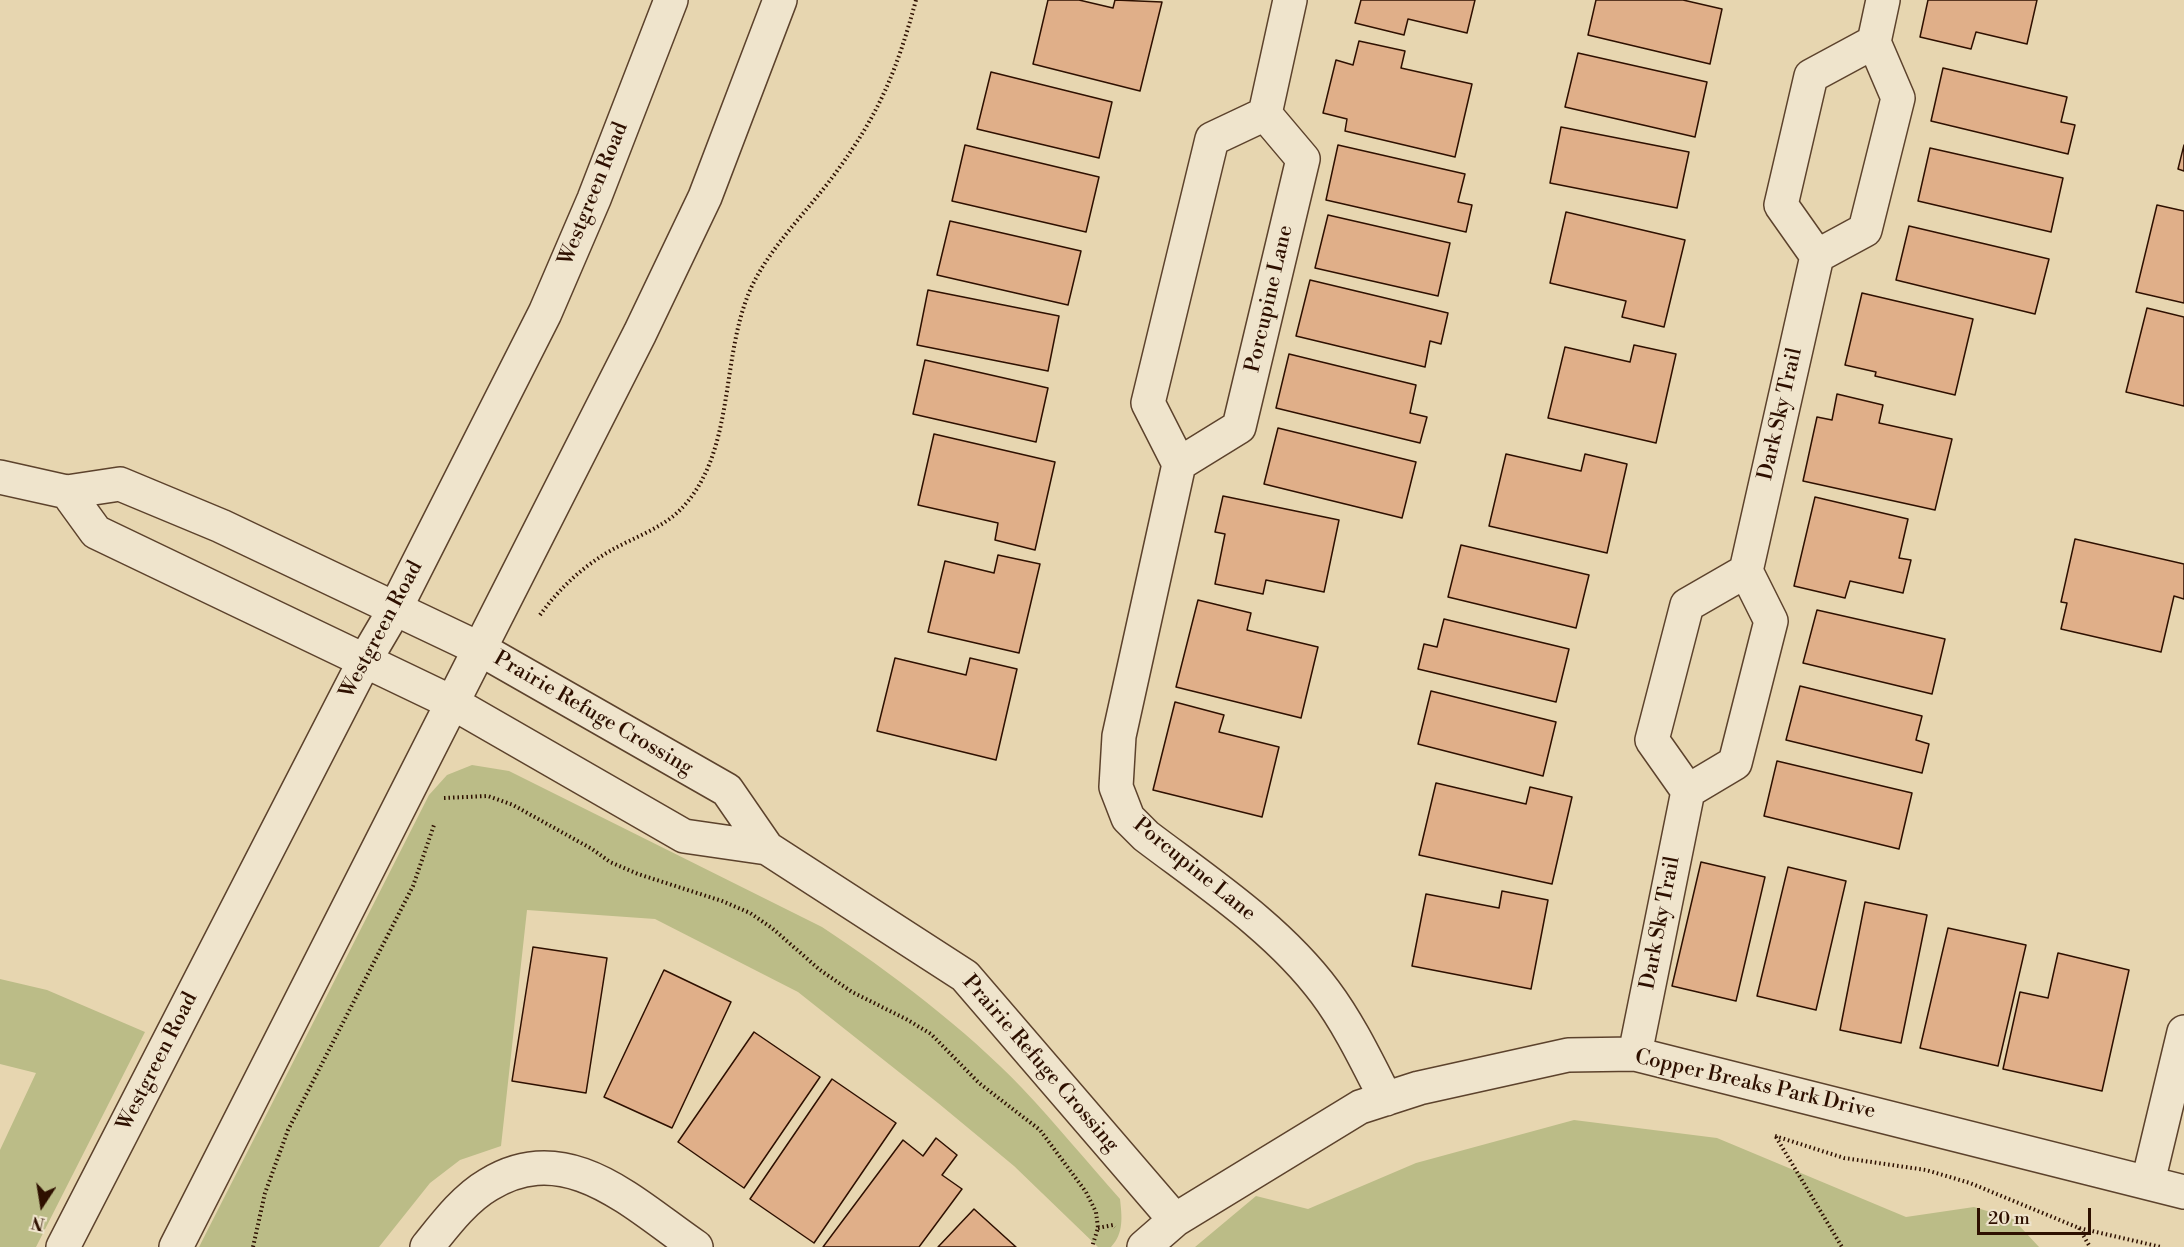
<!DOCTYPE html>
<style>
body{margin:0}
#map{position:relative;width:2184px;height:1247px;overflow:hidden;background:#e7d6b0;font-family:"Libre Bodoni",serif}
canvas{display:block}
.north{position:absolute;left:12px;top:1175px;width:60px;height:60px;-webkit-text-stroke:4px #efe4cc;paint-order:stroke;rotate:192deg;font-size:16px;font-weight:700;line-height:24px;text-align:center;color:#2e1000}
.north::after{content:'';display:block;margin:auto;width:21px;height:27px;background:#2e1000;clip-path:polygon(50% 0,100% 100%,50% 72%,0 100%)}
.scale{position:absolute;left:1977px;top:1208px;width:114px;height:27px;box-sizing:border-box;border:3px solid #2e1000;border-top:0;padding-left:8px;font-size:18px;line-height:21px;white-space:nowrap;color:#2e1000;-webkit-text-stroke:4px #efe4cc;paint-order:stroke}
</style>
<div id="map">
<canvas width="2184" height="1247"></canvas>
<div class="north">N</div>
<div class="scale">20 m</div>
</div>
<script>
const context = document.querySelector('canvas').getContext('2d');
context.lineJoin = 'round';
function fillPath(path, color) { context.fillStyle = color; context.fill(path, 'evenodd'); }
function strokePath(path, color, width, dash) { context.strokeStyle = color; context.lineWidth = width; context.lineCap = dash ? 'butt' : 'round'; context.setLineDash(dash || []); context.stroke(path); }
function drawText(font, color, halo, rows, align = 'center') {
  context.font = font + ' "Libre Bodoni",serif'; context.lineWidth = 4.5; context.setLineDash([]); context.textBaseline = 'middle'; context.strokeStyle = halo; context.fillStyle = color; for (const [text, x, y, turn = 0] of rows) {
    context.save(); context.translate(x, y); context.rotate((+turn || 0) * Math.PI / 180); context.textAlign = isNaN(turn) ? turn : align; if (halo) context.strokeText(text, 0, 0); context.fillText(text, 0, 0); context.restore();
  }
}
const green = new Path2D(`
 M472,765L509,771L822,927C889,971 967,1030 1022,1088C1056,1124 1087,1162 1120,1199C1122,1217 1124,1233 1111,1247H1098L1014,1166L938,1103L798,992L655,919L527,910L501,1146L460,1160L430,1183L379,1247H199L429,795L447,775Z
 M0,979L47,990L145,1032L36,1247H0V1150L36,1073L0,1064Z
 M1574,1120L1717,1138L1906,1217L1974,1207L2013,1219L2039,1247H1195L1256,1196L1308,1209L1416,1163Z`);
const building = new Path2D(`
 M1048,0H1079L1113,8L1115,0L1162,2L1140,91L1033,64Z
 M1361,0H1475L1467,33L1408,19L1404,35L1355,23Z
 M1596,0H1683L1722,9L1710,64L1588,35Z
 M1928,0H2037L2027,44L1976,32L1971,49L1920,37Z
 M1359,41L1405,51L1401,68L1472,84L1455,157L1345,131L1347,119L1323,113L1336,60L1353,65Z
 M1578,53L1707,82L1695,137L1565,107Z
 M1943,68L2067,97L2061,122L2075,125L2068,154L1931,121Z
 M991,72L1112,102L1099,158L977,129Z
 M1561,127L1689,152L1677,208L1550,183Z
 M965,145L1099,177L1086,232L952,201Z
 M1338,145L1465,174L1458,202L1472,205L1466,232L1326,200Z
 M2184,145V171L2178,169Z
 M1930,148L2063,178L2051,232L1918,201Z
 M2157,205L2184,211V303L2136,292Z
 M1566,212L1685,240L1664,327L1622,317L1626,301L1550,283Z
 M1328,215L1450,243L1438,296L1315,268Z
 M950,221L1081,251L1068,305L937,275Z
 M1909,226L2049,259L2035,314L1896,280Z
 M1310,280L1448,313L1441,344L1430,341L1425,367L1296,336Z
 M928,290L1059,316L1048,371L917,345Z
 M1862,293L1973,319L1955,395L1875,376L1876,372L1845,365Z
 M2147,308L2184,317V406L2126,392Z
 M1634,345L1676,354L1656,443L1548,418L1565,347L1630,362Z
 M1289,354L1416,385L1410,413L1427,417L1420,443L1276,408Z
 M925,360L1048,388L1036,442L913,414Z
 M1837,394L1883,405L1879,423L1952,439L1935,510L1803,481L1817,417L1832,420Z
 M1278,428L1416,462L1402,518L1264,484Z
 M934,434L1055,462L1035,550L995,540L998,523L918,505Z
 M1506,454L1581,471L1585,454L1627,464L1607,553L1489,526Z
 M1223,496L1339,520L1324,592L1266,580L1263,594L1215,584L1225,534L1215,532Z
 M1815,497L1908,519L1899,558L1911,560L1903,593L1850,581L1845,598L1794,586Z
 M2075,539L2184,564V599L2174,596L2161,652L2061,629L2067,603L2061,602Z
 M1461,545L1589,575L1576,628L1448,597Z
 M998,555L1040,564L1019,653L928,632L945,561L994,573Z
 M1198,600L1251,613L1247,630L1318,647L1301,718L1176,687Z
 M1817,610L1945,639L1932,694L1803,663Z
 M1444,619L1569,649L1556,702L1418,669L1424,644L1437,647Z
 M895,658L966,675L970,658L1017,669L996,760L877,731Z
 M1800,686L1922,716L1916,740L1929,744L1922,773L1786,740Z
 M1431,691L1556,722L1543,776L1418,744Z
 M1175,702L1224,715L1219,732L1279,747L1262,817L1153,790Z
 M1777,761L1912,793L1899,849L1764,816Z
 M1436,783L1526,804L1530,787L1572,797L1552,884L1419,855Z
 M1701,862L1765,877L1736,1001L1672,986Z
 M1788,867L1846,881L1816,1010L1757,996Z
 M1502,891L1548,900L1531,989L1412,966L1426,894L1499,908Z
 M1865,902L1927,915L1901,1043L1840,1030Z
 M1948,928L2026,945L1998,1066L1920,1048Z
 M533,947L607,958L586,1093L512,1081Z
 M2058,953L2129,970L2102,1091L2003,1069L2020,992L2048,998Z
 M664,970L731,1002L672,1128L604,1097Z
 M754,1032L820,1077L744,1188L678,1142Z
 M832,1079L896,1123L814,1243L750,1199Z
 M936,1138L957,1155L942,1175L962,1189L919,1247H823L903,1140L923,1156Z
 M974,1209L1016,1247H938Z`);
const path = new Path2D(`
 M540,615C559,589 582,567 610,551C634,537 664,528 683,507C736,449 720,357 751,288C771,245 809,210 837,171C880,112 897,70 916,0
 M444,798L488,796L513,805L592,849L610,862L638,874L722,901L750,913L772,928L820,970L852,992L906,1019L931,1034L979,1083L1040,1130L1086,1192L1096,1212L1098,1228L1092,1247
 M1775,1136L1844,1158L1926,1170L1970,1183L2079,1228L2161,1247
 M1776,1137L1842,1247
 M1098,1228L1113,1225L1115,1227
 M2079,1228L2090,1247
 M253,1247L265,1193L288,1130L413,886L434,825`);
const minor = new Path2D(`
 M1265,114L1212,139L1148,403L1179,464L1119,736L1116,787L1128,818L1146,836C1208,883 1278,929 1325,992C1349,1024 1367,1062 1386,1099
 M1265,114L1290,0
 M1817,256L1865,230L1898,98L1874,42L1883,0
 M1179,464L1239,427L1303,159L1265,114
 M0,477L67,492L120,484L221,526L480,649L727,790L767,848L965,976L1175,1220
 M67,492L96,532L451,702L684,836L767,848
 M1688,791L1735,763L1771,621L1746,571L1817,256L1781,205L1811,76L1874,42
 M1635,1054L1688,791L1652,740L1687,605L1746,571
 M2148,1182L2184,1032
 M427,1247C444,1226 464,1199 488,1185C567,1136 633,1204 696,1247
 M1144,1247L1175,1220L1360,1107L1419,1088L1568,1055L1635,1054L2184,1192`);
const tertiary = new Path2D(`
 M63,1247L365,660L395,609L545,313L594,199L671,0
 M176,1247L640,333L705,197L780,0`);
const streetNames = [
 ["Westgreen Road",594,194,-68],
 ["Porcupine Lane",1270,299,-77],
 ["Dark Sky Trail",1781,414,-77],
 ["Westgreen Road",382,630,-62],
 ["Prairie Refuge Crossing",593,714,30],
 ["Porcupine Lane",1194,870,39],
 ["Dark Sky Trail",1661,923,-79],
 ["Westgreen Road",158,1062,-63],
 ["Prairie Refuge Crossing",1040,1064,49],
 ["Copper Breaks Park Drive",1755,1085,13]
];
fillPath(green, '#bbbc87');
fillPath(building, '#e0af89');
strokePath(building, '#2e1000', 1.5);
strokePath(minor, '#5c422c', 36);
strokePath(tertiary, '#5c422c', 36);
strokePath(path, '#2e1000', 4, [1.5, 3]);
strokePath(minor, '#efe4cc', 33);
strokePath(tertiary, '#efe4cc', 33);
drawText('21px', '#2e1000', '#efe4cc', streetNames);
</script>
